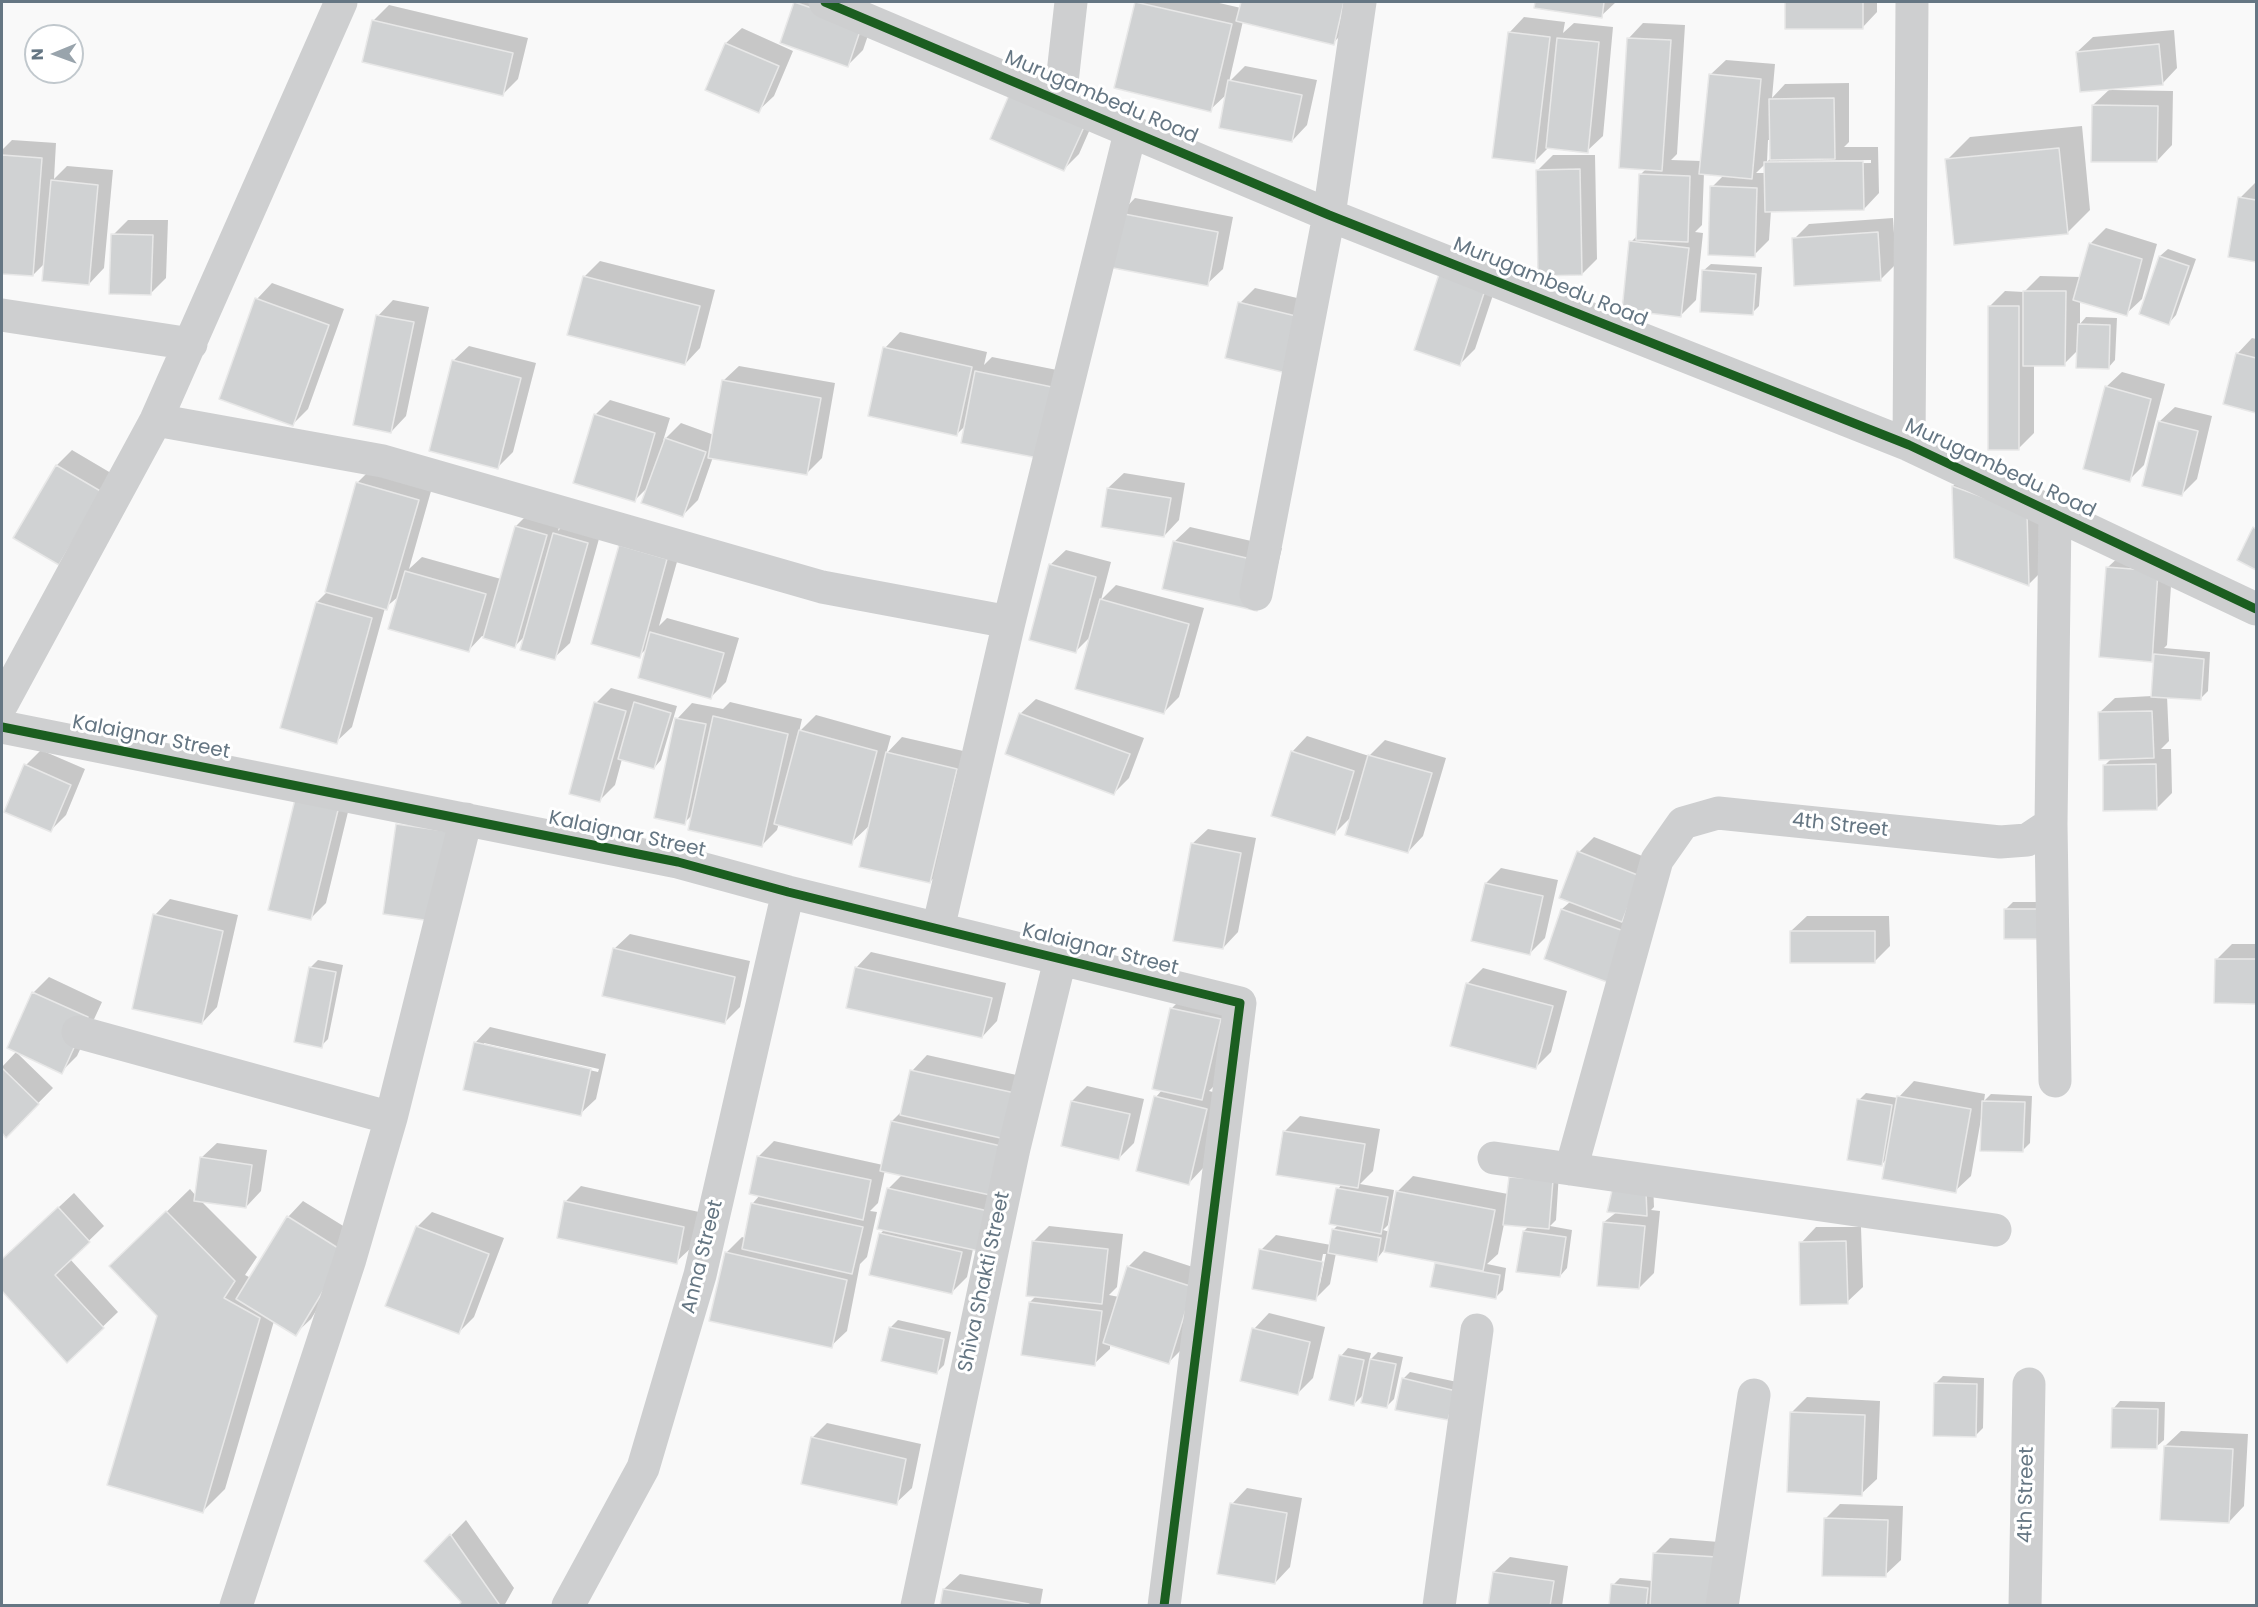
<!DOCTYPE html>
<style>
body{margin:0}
#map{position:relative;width:2258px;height:1607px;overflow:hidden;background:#f9f9f9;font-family:Poppins,sans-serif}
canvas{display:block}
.frame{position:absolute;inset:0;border:3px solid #657683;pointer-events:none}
.north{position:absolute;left:24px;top:24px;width:60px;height:60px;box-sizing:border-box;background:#fff;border:2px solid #c1c8cd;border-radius:50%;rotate:269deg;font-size:16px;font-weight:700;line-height:24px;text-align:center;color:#657683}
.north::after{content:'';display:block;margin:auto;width:21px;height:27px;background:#99a4ac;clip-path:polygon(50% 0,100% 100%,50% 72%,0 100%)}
</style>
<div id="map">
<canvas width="2258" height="1607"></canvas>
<div class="frame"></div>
<div class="north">N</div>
</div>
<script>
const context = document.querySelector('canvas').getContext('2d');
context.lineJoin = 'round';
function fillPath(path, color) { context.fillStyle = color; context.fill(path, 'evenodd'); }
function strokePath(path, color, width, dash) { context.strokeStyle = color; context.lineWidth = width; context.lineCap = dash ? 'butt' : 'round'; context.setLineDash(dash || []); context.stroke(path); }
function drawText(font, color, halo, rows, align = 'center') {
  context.font = font + ' Poppins,sans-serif'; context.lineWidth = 6; context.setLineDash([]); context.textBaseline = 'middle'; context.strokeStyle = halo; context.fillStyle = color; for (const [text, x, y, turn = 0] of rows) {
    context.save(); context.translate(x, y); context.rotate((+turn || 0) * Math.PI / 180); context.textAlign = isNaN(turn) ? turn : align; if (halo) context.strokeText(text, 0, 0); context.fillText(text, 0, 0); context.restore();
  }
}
const shadow = new Path2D(`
 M795,2H855L877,9L863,50L848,65L781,42Z
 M1137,2H1215L1241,8L1243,2H1355L1349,27L1333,43L1243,21L1229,82L1245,66L1317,80L1307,125L1292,141L1228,93L1210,110L1116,87Z
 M1537,2H1616L1601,16L1536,7Z
 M1786,2H1877V12L1862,28H1786Z
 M389,5L528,38L518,79L503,94L373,21Z
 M1524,17L1565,22L1563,33L1574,23L1613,27L1603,136L1587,151L1549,147L1534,162L1509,33Z
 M1643,23L1685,25L1677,154L1671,160L1702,161L1710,75L1726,60L1775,64L1772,98L1785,84L1849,83V142L1844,147H1878L1879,193L1864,209L1771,210L1769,240L1754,255L1712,187L1724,175L1704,173L1702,225L1695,232L1703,233L1696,300L1681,315L1631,242L1638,235L1640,175L1647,168L1628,39ZM1768,140H1771V158L1767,162ZM1871,160V163L1779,164V161ZM1766,163V173H1756Z
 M742,28L793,51L774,96L758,111L707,89L726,43Z
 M2174,30L2177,68L2162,84L2113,88V90L2173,91L2172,145L2157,161L2093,105L2111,88L2077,52L2093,37Z
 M1098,111L1079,154L1064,169L992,138Z
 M2082,126L2090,210L2067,233L1947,160L1970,137Z
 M12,140L56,143L54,179L67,166L113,170L104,268L89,284L45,263L33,275L2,272V150Z
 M1553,155H1595L1597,259L1582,274L1537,171Z
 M2255,183H2256V260L2230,255L2240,198Z
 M1135,198L1233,217L1223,269L1207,284L1120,214Z
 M1893,218L1896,264L1881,279L1794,239L1809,224Z
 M128,220H168L166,278L150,294L113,235Z
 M2106,228L2157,244L2142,299L2126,314L2080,301V324L2086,317L2117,318L2115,360L2108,368L2078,350L2064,364H2034V433L2019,448L1989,307L2005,291L2024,292L2040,276L2081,277L2090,244Z
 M2168,249L2196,259L2176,315L2169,323L2160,256Z
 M600,261L715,290L700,348L685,364L584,277Z
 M1711,264L1762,267L1759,306L1752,313L1703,271Z
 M1501,271L1475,349L1460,364L1416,349Z
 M272,283L344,309L308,409L292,425L221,398L257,299Z
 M1255,288L1314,302L1286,372L1240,303Z
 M393,300L429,307L406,416L391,432L378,316Z
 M900,332L987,352L984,365L992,357L1067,372L1053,441L967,424L956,435L885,348Z
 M2252,338L2256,339V412L2225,403L2237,354Z
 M469,346L536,363L513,452L498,467L453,361Z
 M739,366L835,383L822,458L806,474L713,457L698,500L682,516L649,486L635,500L595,415L610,400L670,418L663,441L681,423L714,435L723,381Z
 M2122,372L2165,384L2144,465L2129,480L2106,387Z
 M2175,407L2212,416L2197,479L2182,494L2159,422Z
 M72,450L116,476L74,548L57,465Z
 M373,467L433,484L409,569L422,557L501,579L516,526L531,511L561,519L558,531L570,518L602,528L570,643L554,658L526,635L515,646L482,636L469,650L399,596L385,608L352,727L336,742L317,602L328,591L358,482Z
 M1968,471L2042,498L2044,569L2029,584L1956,556L1953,486Z
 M1124,473L1185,483L1179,520L1164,536L1108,488Z
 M2256,526V568L2239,559Z
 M1190,527L1282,548L1271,593L1174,542Z
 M682,544L659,626L667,618L739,638L726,682L711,697L648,647L639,656L620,546Z
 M1066,550L1111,562L1101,600L1116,585L1204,608L1179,697L1164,712L1091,636L1076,651L1050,565Z
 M2123,553L2173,556L2167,645L2164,648L2210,652L2208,691L2200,699L2167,696L2169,741L2161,749H2171L2172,793L2157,808L2104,766L2112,758L2099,713L2115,698L2152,696L2156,656L2152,660L2107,568Z
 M611,688L677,706L661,760L654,768L622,759L615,785L599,801L596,703Z
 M1036,699L1144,738L1129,778L1114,793L1020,714Z
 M730,702L802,719L799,732L816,715L891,736L886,754L902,737L972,753L945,866L930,882L871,824L851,843L779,823L777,830L762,845L693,814L684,823L677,719L692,703L723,709Z
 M1307,736L1369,756L1385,740L1446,758L1423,836L1408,852L1352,816L1334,834L1292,752Z
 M41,750L85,769L66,815L51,830L26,765Z
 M354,787L326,903L311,918L298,792Z
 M1208,829L1256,838L1238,932L1223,948L1192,844Z
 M1594,837L1655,861L1622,965L1562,909L1571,901L1579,852Z
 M1501,868L1558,880L1545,938L1529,954L1486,883Z
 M170,899L238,915L217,1007L202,1023L155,915Z
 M2013,902H2054L2055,930L2005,910Z
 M1807,916H1889L1890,946L1875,961L1791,931Z
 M630,934L750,961L740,1007L724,1023L614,949Z
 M2232,944H2256V1002H2216L2217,959Z
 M871,952L1006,983L997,1021L982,1037L856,968Z
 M318,960L343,965L328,1039L321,1046L310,968Z
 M1483,968L1567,991L1551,1052L1536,1067L1467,984Z
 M49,977L102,1002L77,1056L61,1072L9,1047L33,993Z
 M1187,993L1235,1004L1217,1083L1209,1091L1221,1094L1204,1167L1189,1183L1156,1097L1162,1090L1154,1088L1172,1008Z
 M490,1027L606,1054L596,1099L580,1114L475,1043ZM484,1043L599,1069L598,1072L484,1046Z
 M16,1052L53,1088L6,1136L2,1131V1067Z
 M927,1055L1030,1078L973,1249L967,1277L952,1292L880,1234L885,1229L888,1189L903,1174L885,1170L878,1203L870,1211L877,1212L867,1257L860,1264L847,1331L831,1346L726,1253L742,1237L745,1238L753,1203L760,1195L759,1156L774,1141L883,1165L892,1121L902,1111L912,1071Z
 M1914,1081L1985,1094L1984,1101L1991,1094L2032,1096L2030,1143L2022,1151L1981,1119L1971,1176L1955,1191L1887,1159L1881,1165L1859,1100L1866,1093L1898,1098Z
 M1087,1086L1144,1099L1134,1143L1119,1158L1072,1101Z
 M1300,1116L1380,1129L1373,1171L1360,1184L1394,1190L1388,1225L1383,1230L1390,1232L1398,1191L1413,1176L1508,1194L1510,1177L1518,1170L1559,1173L1556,1220L1550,1226L1572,1230L1567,1268L1560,1276L1524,1231L1529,1226L1504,1224L1498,1254L1487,1264L1506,1268L1503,1290L1495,1298L1437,1263L1439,1261L1384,1250L1376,1260L1336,1253L1330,1284L1315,1299L1261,1250L1276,1235L1331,1245L1334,1229L1339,1224L1338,1189L1342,1184L1284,1132ZM1323,1254H1326L1320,1284H1317Z
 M217,1143L267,1150L261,1191L246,1207L201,1201L257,1257L245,1275L251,1278L288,1217L303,1201L361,1237L311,1319L295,1334L274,1321L225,1489L202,1512L158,1316L111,1266L190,1189L196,1196L201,1158Z
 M1653,1184L1654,1207L1651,1210L1660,1211L1654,1273L1639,1288L1604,1222Z
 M581,1186L699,1212L692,1247L676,1262L566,1201Z
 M74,1193L104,1226L70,1259L118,1312L67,1361L2,1289V1260Z
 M432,1212L504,1238L474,1317L459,1332L417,1227Z
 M1049,1226L1123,1234L1117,1287L1109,1295L1119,1297L1128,1267L1144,1251L1208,1272L1184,1347L1169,1362L1110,1343V1349L1094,1364L1030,1302L1036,1296L1034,1241Z
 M1816,1227H1861L1863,1287L1847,1302L1801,1243Z
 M1269,1313L1325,1327L1313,1378L1298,1393L1254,1329Z
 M898,1320L951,1332L944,1365L937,1372L890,1328Z
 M1348,1348L1371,1353L1369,1361L1378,1352L1403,1357L1394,1399L1387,1406L1364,1394L1354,1404L1341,1356Z
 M1410,1372L1462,1383L1455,1411L1403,1379Z
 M1943,1376L1984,1378L1983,1428L1975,1436L1935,1384Z
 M1807,1397L1880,1401L1877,1479L1861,1494L1791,1413Z
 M2120,1401L2165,1402L2164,1440L2156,1447L2113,1409Z
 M827,1423L921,1444L912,1488L896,1503L812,1438Z
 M2181,1431L2248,1434L2244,1506L2229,1522L2165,1446Z
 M1247,1488L1302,1498L1290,1567L1275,1583L1232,1504Z
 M1840,1504L1903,1506L1901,1560L1885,1575L1825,1519Z
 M466,1520L514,1588L504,1606H461L463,1601L426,1561Z
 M1670,1538L1731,1543L1721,1606H1610L1613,1585L1620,1578L1653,1581L1655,1553Z
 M1510,1557L1568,1566L1562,1606H1490L1494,1572Z
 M960,1574L1043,1589L1040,1606H941L944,1589Z`);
const building = new Path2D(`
 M794,2L862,25L848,67L780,43Z
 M1135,2L1232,24L1211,112L1114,88Z
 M1241,2H1344L1334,45L1236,21Z
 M1535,2H1604L1602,18L1534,8Z
 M1785,2H1863V29H1785Z
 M372,20L513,53L503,96L362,62Z
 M1508,32L1550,37L1535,163L1492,158Z
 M1557,38L1599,42L1588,153L1546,148Z
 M1627,38L1671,40L1662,171L1619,168Z
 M725,43L779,66L759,113L705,90Z
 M2159,44L2163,85L2080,92L2076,52Z
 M1709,74L1761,79L1752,179L1699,174Z
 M1228,80L1302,95L1292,142L1219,128Z
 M1009,95L1084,127L1064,171L990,139Z
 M1834,98L1835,159L1770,160L1769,99Z
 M2092,105L2158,106L2157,162H2091Z
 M2059,148L2068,234L1954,245L1945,159Z
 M2,155L42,158L33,276L2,274Z
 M1863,161L1864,210L1765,212L1764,162Z
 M1580,169L1582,275L1538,276L1536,170Z
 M1639,174L1690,176L1688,242L1636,240Z
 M51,180L98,185L89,285L42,281Z
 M1710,186L1757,188L1755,257L1708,255Z
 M2238,197L2256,200V262L2228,257Z
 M1119,213L1218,232L1208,286L1108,267Z
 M1878,232L1881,281L1794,286L1792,238Z
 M111,234L153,235L151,295L109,294Z
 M1629,241L1689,248L1681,317L1622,310Z
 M2089,243L2142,259L2127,316L2073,300Z
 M2159,256L2189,266L2169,325L2139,314Z
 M1702,270L1756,274L1753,315L1700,312Z
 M1440,271L1486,287L1460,366L1414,350Z
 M583,276L700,306L685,365L567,335Z
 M2023,291H2066L2065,366H2023Z
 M255,298L329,325L293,426L219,399Z
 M1238,302L1300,317L1286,373L1225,358Z
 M1988,306H2019V450H1988Z
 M376,315L414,322L391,433L353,425Z
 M2078,324L2110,325L2109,369L2076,368Z
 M883,347L972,367L957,436L868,416Z
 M2236,353L2256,358V413L2223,404Z
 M452,360L521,378L498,469L429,451Z
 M975,371L1052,387L1038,458L961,443Z
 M722,380L821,398L807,475L708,458Z
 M2105,386L2151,399L2130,482L2083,469Z
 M594,414L655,433L635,502L573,483Z
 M2158,421L2198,431L2182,496L2142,486Z
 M665,438L706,452L683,517L641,503Z
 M56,465L102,492L59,565L13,538Z
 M356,482L419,500L387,610L325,592Z
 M1952,486L2027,513L2029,586L1954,558Z
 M1107,488L1171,498L1164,537L1101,527Z
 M515,526L547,535L515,648L483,638Z
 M2253,527L2256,529V570L2237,560Z
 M553,533L588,543L555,660L520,650Z
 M1173,541L1268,563L1257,611L1162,589Z
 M619,545L667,559L640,658L591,644Z
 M1049,564L1096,577L1076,653L1029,640Z
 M2106,567L2158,571L2152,662L2099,657Z
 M405,571L486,594L469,652L388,629Z
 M1100,599L1189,624L1164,714L1075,689Z
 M316,602L372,618L337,744L280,728Z
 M650,632L724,653L711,699L638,678Z
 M2154,654L2204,659L2201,700L2151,697Z
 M594,702L626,711L600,802L569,794Z
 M634,702L671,713L654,769L618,759Z
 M2152,711L2154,758L2099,760L2098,712Z
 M1019,713L1130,754L1114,795L1005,754Z
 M713,716L788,734L762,847L688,830Z
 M675,718L706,724L685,825L654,818Z
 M799,730L877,751L852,845L774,824Z
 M1291,751L1354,771L1335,835L1271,816Z
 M886,752L957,769L930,883L859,867Z
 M1368,755L1432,773L1408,853L1345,835Z
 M24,764L71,785L51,832L4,812Z
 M2156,764L2157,810L2103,811V765Z
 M297,791L340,802L311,920L268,910Z
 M396,824L459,833L445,923L383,914Z
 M1191,843L1241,853L1223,949L1173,941Z
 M1577,851L1640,876L1622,922L1559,898Z
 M1485,883L1543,896L1530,955L1471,941Z
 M1561,909L1624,931L1607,982L1544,959Z
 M2004,909H2048V939H2004Z
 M153,914L223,931L202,1024L132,1009Z
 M1790,931H1875V963H1790Z
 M613,948L735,977L725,1024L602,996Z
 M2215,959H2256V1004L2214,1003Z
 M309,967L336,972L322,1048L294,1042Z
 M855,967L992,998L982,1038L846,1008Z
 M1466,983L1553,1006L1536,1069L1450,1046Z
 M32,992L88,1017L62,1074L7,1048Z
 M1170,1008L1221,1019L1202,1100L1152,1089Z
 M474,1042L591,1069L581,1116L463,1090Z
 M2,1068L39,1104L6,1138L2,1133Z
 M910,1070L1015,1093L1005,1139L900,1115Z
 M1154,1096L1207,1109L1189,1185L1136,1171Z
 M1897,1096L1971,1109L1956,1193L1882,1179Z
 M1857,1099L1892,1105L1882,1166L1847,1160Z
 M1071,1101L1130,1114L1119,1160L1061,1146Z
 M1982,1101L2025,1102L2023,1152L1980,1151Z
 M891,1121L1001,1146L990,1195L880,1171Z
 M1283,1131L1365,1144L1358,1188L1276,1175Z
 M757,1156L871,1180L863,1220L749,1194Z
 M200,1157L252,1165L246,1208L194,1201Z
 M1509,1177L1553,1180L1549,1229L1503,1225Z
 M1613,1186L1646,1191L1647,1216L1607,1212Z
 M887,1188L988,1211L979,1251L877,1229Z
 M1336,1188L1388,1197L1381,1234L1329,1224Z
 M1396,1191L1495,1210L1483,1271L1384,1252Z
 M564,1201L684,1227L677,1264L557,1238Z
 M751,1203L863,1227L852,1274L742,1249Z
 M58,1207L90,1242L55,1275L104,1328L67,1363L2,1291V1259Z
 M166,1211L235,1281L224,1298L260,1318L203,1513L107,1485L157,1316L109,1266Z
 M287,1216L346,1253L296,1336L236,1299Z
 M1603,1222L1645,1226L1639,1289L1597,1286Z
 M416,1226L489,1254L459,1334L385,1306Z
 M1332,1229L1381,1238L1377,1262L1328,1253Z
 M1523,1231L1566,1237L1560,1277L1516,1272Z
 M879,1233L962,1252L952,1294L869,1275Z
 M1032,1241L1108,1249L1102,1304L1026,1296Z
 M1846,1241L1848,1304L1800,1305L1799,1242Z
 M1259,1249L1323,1262L1316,1301L1252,1289Z
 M725,1252L847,1280L832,1348L709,1321Z
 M1435,1263L1500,1275L1496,1299L1430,1287Z
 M1127,1266L1193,1287L1169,1364L1103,1343Z
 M1029,1302L1102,1311L1095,1366L1021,1355Z
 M889,1327L944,1339L937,1374L881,1361Z
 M1252,1328L1310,1342L1298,1395L1240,1381Z
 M1339,1355L1364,1360L1354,1406L1329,1400Z
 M1370,1359L1396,1364L1387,1408L1361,1403Z
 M1402,1378L1456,1391L1448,1420L1395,1410Z
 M1934,1383L1977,1384L1976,1437L1933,1436Z
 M2112,1408L2158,1409L2157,1449L2111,1448Z
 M1790,1412L1865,1415L1862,1496L1787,1492Z
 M811,1437L906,1459L897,1505L801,1484Z
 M2164,1446L2233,1449L2229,1523L2160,1520Z
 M1230,1503L1287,1513L1275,1584L1217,1574Z
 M1824,1518L1888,1520L1886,1577L1822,1576Z
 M450,1534L499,1604L498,1606H459L461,1602L424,1561Z
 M1653,1553L1717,1557L1710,1606H1650Z
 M1493,1572L1554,1581L1550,1606H1488Z
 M1611,1584L1648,1588L1646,1606H1609Z
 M943,1589L1029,1604L1028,1606H940Z`);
const street = new Path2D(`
 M825,2L1329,215L1909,445L2256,609
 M1060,100L1071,2
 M2,315L191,344
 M156,420L383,461L822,587L1009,622L1131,129
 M1909,445L1912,2
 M1256,594L1329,215L1360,2
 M2,704L156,420L341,2
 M2,727L678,862L788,892L1240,1003L1164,1606
 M2051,824L2055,1081
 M938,929L1009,622
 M78,1032L391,1118
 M1494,1158L1995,1230
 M1571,1169L1657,860L1683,823L1718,813L2000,842L2027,840L2051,824L2055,516
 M236,1606L350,1259L391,1118L466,819
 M568,1606L643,1468L700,1275L788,892
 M917,1606L1014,1148L1060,960
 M1439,1606L1477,1330
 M1722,1606L1754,1395
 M2025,1606L2029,1384`);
const cycleway = new Path2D(`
 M825,2L1329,215L1909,445L2256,609
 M2,727L678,862L788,892L1240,1003L1164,1606`);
const streetNames = [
 ["Murugambedu Road",1101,98,23],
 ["Murugambedu Road",1550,283,22],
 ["Murugambedu Road",2000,469,25],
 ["Kalaignar Street",151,738,11],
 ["4th Street",1840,826,6],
 ["Kalaignar Street",627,835,12],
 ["Kalaignar Street",1100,950,14],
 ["Anna Street",703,1257,-76],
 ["Shiva Shakti Street",985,1282,-78],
 ["4th Street",2027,1495,-89]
];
fillPath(shadow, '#0003');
fillPath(building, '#d0d2d3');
strokePath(building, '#e8e8e8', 1.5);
strokePath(street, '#cecfd0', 33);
strokePath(cycleway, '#1b5e20', 9);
drawText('20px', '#657683', '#fff', streetNames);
</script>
